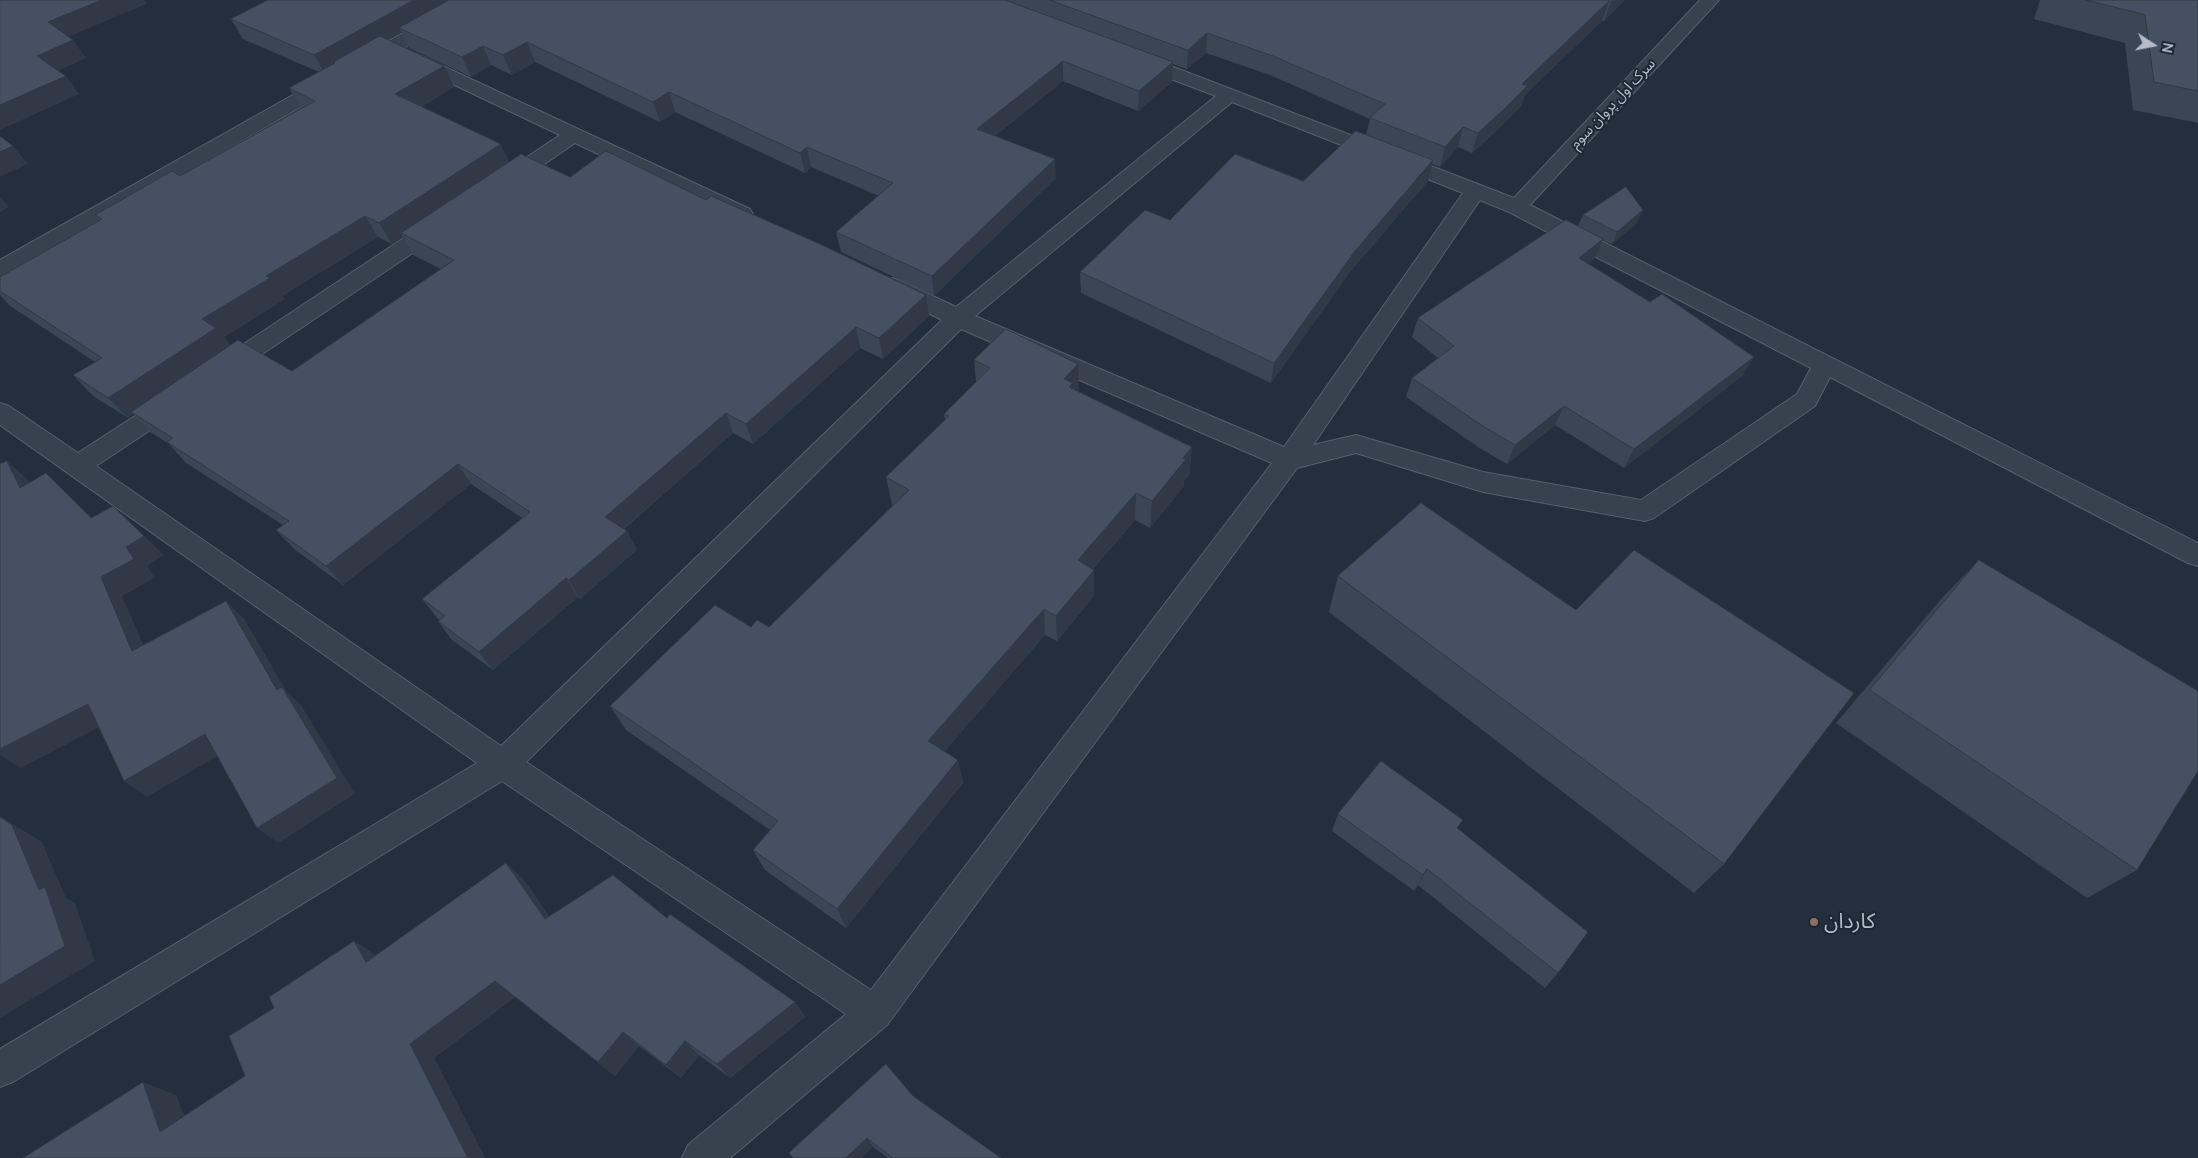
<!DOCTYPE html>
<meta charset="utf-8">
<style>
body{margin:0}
#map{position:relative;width:2198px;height:1158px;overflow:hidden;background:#242f3e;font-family:Manrope,sans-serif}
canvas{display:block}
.north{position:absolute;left:2128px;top:20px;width:50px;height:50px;-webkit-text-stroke:4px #1d2633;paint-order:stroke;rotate:101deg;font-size:14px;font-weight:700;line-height:20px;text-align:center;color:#b4bcc9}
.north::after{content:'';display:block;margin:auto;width:18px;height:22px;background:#b4bcc9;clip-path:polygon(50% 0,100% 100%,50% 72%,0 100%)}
</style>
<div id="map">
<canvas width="2198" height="1158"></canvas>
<div class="north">N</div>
</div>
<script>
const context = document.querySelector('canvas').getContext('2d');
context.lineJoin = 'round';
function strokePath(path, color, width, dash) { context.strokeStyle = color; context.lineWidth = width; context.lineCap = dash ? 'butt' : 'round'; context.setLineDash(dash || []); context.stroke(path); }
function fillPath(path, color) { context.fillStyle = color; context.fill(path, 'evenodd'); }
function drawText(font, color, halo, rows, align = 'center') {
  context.font = font + ' Manrope,"Noto Sans Arabic",sans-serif'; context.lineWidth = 4; context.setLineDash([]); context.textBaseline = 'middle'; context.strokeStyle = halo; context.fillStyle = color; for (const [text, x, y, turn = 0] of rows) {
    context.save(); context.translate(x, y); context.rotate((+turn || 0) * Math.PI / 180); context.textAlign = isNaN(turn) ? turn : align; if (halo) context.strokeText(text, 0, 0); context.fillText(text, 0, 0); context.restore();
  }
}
const street = new Path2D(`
 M462,0H484L481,4L372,66L365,68L358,66L356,62L358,58Z
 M1700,0H1719L1530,205L2198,543V566L2188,563L1830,377L1815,406L1654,518L1645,521L1483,492L1356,453L1297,468L887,1025L730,1158H682L688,1145L846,1014L502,781L13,1082L0,1087V1049L477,763L0,425V403L9,406L78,453L164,397L173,394L182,397L185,403L182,409L96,466L501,746L942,320L885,291L882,286L885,281L893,278L901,281L956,307L1216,96L1131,64L1129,60L1131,56L1138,54L1145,56L1514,198ZM1232,102L1463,193L1284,447L975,316ZM1480,200L1509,212L1811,368L1797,394L1641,500L1483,472L1356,435L1313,445ZM961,329L1272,463L871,990L526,762Z
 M415,53L750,209L753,214L750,219L742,221L734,219L575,143L511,187L504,188L497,187L494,182L497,177L560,135L408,63L406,59L408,55Z
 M330,76L337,78L340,82L337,86L8,275L0,277V260L323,78Z
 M439,218L447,220L450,225L447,230L231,375L223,377L215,375L211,369L215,363L431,220Z`);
const wall = new Path2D(`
 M268,0H1625L1604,21H1602L1525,95L1521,106L1496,131L1472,153L1458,147L1440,167L1432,164L1428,181L1350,272L1271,383L1081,293L1080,272L1170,220L1303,181L1366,135L1370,119L1270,75L1206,53L1187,69L1173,64L1172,82L1138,111L1063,81L995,136L1056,178L934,296L841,252L836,232L879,196L811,167L805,173L675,112L660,122L535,62L512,75L491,65L471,77L409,48L401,32L388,40L454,87L421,107L509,162L570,177L706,200L926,295L929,316L883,359L860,348L753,444L733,433L624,529L627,531L637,550L580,599L578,597L493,670L452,640L438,621L440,620L437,618L422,599L522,518L471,484L343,585L294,549L276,530L283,525L186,463L169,444L150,432L133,414L128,418L93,396L73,375L95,362L9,305L0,295V277L100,221L95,215L180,176L301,108L289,88L319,72L243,39L231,19ZM378,237L392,244L403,237L413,255L441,269L292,371L230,346L224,337L285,299L282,296Z
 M2040,0H2198V123L2133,110L2125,43L2034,19Z
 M1583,215L1638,222L1612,244L1602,240L1595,258L1588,264L1650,302L1754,357L1742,376L1624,468L1555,425L1507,464L1478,447L1406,397L1412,378L1438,358L1412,337L1418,318L1578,226Z
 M974,360L1079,392L1190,474L1184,481V486L1150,528L1135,520L1093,569L1094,570V596L1057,641L1045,635L944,752L958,760L963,783L846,928L765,870L753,850L770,830L626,730L610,706L751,627H769L893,505H892L886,477L945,420L944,414L976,382Z
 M1979,560L2137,870L2087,898L1836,723L1943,597Z
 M1338,576L1724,864L1694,893L1329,612Z
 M1338,814L1458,829L1558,973L1545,988L1418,885L1414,891L1332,831Z
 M525,881L549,917L667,918L795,1002L805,1017L730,1078L699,1055L681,1078L639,1046L615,1076L515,997L434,1058L485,1158H23L176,1095L184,1116L245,1076L274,1008L354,941L375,955Z
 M913,1096L1001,1158H888L873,1147L793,1158Z`);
const shadedWall = new Path2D(`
 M102,0H144L146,4L61,40L48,22Z
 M414,0H458L399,28L401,32L338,68L335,63L334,62L337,68L326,75L314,55Z
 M1613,0H1625L1604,21L1611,2Z
 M1609,1L1602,21L1525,95L1521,106L1496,131L1472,153L1478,133L1522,84Z
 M1207,33L1206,53L1187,69L1188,50Z
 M73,40L86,58L51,74L37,56Z
 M527,42L535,62L512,75L503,55Z
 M483,46L491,65L471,77L462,57Z
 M1063,61V81L979,149L977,129Z
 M1173,62L1172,82L1138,111L1139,91Z
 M444,66L454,87L406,116L395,94Z
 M66,76L79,94L0,130V105Z
 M669,92L675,112L660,122L653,102Z
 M1463,127L1458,147L1440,167L1445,147Z
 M501,144L511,166L401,233L403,237L392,244L379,223Z
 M13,146L28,164L0,177V152Z
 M807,147L811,167L805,173L800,153Z
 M1055,159L1056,178L934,296L932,276Z
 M1433,160L1428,181L1350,272L1271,383L1274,363L1355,251Z
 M0,197L9,207L0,212Z
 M1643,210L1638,222L1612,244L1617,232Z
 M365,216L378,237L282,296L285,299L224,337L233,349L131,412L133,414L128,418L108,398L202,319L266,276Z
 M1603,239L1595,258L1571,278L1579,258Z
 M926,295L929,316L883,359L879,338Z
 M856,327L860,348L753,444L746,424Z
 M1754,357L1742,376L1624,468L1634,449Z
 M1078,364L1079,392L1073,398L1064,379Z
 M1564,406L1555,425L1507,464L1515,445Z
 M726,413L733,433L615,536L605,517Z
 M1192,447L1190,474L1184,481V486L1150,528L1152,501L1183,458Z
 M7,461L29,481L42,508L20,488Z
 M458,464L471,484L343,585L326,566Z
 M46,473L67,493L112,537L91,518Z
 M1136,493L1135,520L1078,586V560Z
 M113,506L164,555L147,566L155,578L122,596L154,669L132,651L101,577L126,547Z
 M627,531L637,550L580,599L569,580Z
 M1094,570V596L1057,641L1056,616Z
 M566,578L578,597L493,670L479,652Z
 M226,601L245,620L287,692L301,705L355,794L278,843L257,828L277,690Z
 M1044,609L1045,635L934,764L928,741Z
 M88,704L111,721L21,768L0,755V749Z
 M205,734L226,751L147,797L124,781Z
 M958,760L963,783L846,928L837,909Z
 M0,816L42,842L66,898L75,903L95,961L0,1018V985L39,890Z
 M506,863L525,881L563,936L545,919Z
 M1427,869L1418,885L1414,891L1423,875Z
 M354,941L379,958L366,962Z
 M495,981L515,997L434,1058L485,1158H468L410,1044Z
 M795,1002L805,1017L730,1078L717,1064Z
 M623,1032L639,1046L615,1076L598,1062Z
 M685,1041L699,1055L681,1078L666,1065Z
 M143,1082L176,1095L193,1143L160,1132Z
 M867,1138L873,1147L862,1158H846Z`);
const building = new Path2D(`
 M0,0H102L48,22L73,40L37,56L66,76L0,105Z
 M268,0H414L314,55L231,19Z
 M449,0H1005L1173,62L1139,91L1063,61L977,129L1055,159L932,276L836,232L893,183L807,147L800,153L669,92L653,102L527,42L503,55L483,46L462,57L399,28Z
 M1050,0H1613L1611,2L1609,1L1522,84L1527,86L1502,111L1478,133L1463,127L1445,147L1370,118L1385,104L1273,56L1207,33L1188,50Z
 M2086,0H2198V91L2154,82L2145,15Z
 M380,36L444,66L395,94L501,144L379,223L365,216L266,276L270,278L202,319L216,328L108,398L73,375L102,358L0,291V277L102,219L95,215L172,171L180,176L315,101L289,88L335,63L334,62Z
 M1356,131L1433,160L1355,251L1274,363L1080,272L1145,210L1170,220L1235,154L1303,181Z
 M0,136L13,146L0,152Z
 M606,151L706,200L711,196L820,244L926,295L879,338L856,327L746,424L726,413L605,517L627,531L569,580L566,578L479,652L438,621L445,616L422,599L530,512L458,464L326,566L276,530L289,521L167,442L173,438L131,412L238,340L292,371L454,260L401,233L521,154L570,177Z
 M1626,187L1643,210L1617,232L1583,215Z
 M1566,220L1603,239L1579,258L1650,302L1662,294L1754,357L1634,449L1564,406L1515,445L1486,428L1412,378L1454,346L1418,318Z
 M1006,329L1078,364L1064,379L1073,383L1069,387L1192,447L1183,458L1186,459L1152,501L1136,493L1078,560L1094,570L1056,616L1044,609L928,741L958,760L837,909L753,850L778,821L610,706L715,605L751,627L757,620L769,627L909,490L886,477L949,416L944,414L990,368L974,360Z
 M7,461L20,488L46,473L91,518L113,506L144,536L126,547L134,559L101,577L132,651L226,601L277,690L282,687L337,778L257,828L205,734L124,781L88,704L0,749V464Z
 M1421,503L1576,610L1634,550L1854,693L1724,864L1338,576Z
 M1979,560L2198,691V771L2137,870L1870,690Z
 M1381,761L1463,820L1457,828L1588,932L1558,973L1427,869L1423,875L1338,814Z
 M0,817L12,825L39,890L45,887L65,946L0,985Z
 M506,863L545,919L613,875L667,918L670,914L795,1002L717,1064L685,1041L666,1065L623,1032L598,1062L495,981L410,1044L468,1158H23L143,1082L160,1132L245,1076L229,1036L274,1008L269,997L354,941L366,962Z
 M886,1064L913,1096L1001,1158H893L867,1138L846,1158H793L789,1153Z`);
const markers = [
 [1814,922,5,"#8d6e63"]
];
const farStreetnames = [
 ["سرک اول پروان سوم",1613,104,-47]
];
const nearPoinames = [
 ["کاردان",1824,922]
];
strokePath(street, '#565f6c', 2);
fillPath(street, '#38414e');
fillPath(wall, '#3b4654');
fillPath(shadedWall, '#303945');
fillPath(building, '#455162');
strokePath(building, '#303945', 1);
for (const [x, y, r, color] of markers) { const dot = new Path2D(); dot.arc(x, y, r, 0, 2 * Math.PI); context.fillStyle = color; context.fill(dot); strokePath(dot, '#1d2633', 2); }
drawText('15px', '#b4bcc9', '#1d2633', farStreetnames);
drawText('21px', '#b4bcc9', '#1d2633', nearPoinames, 'left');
</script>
